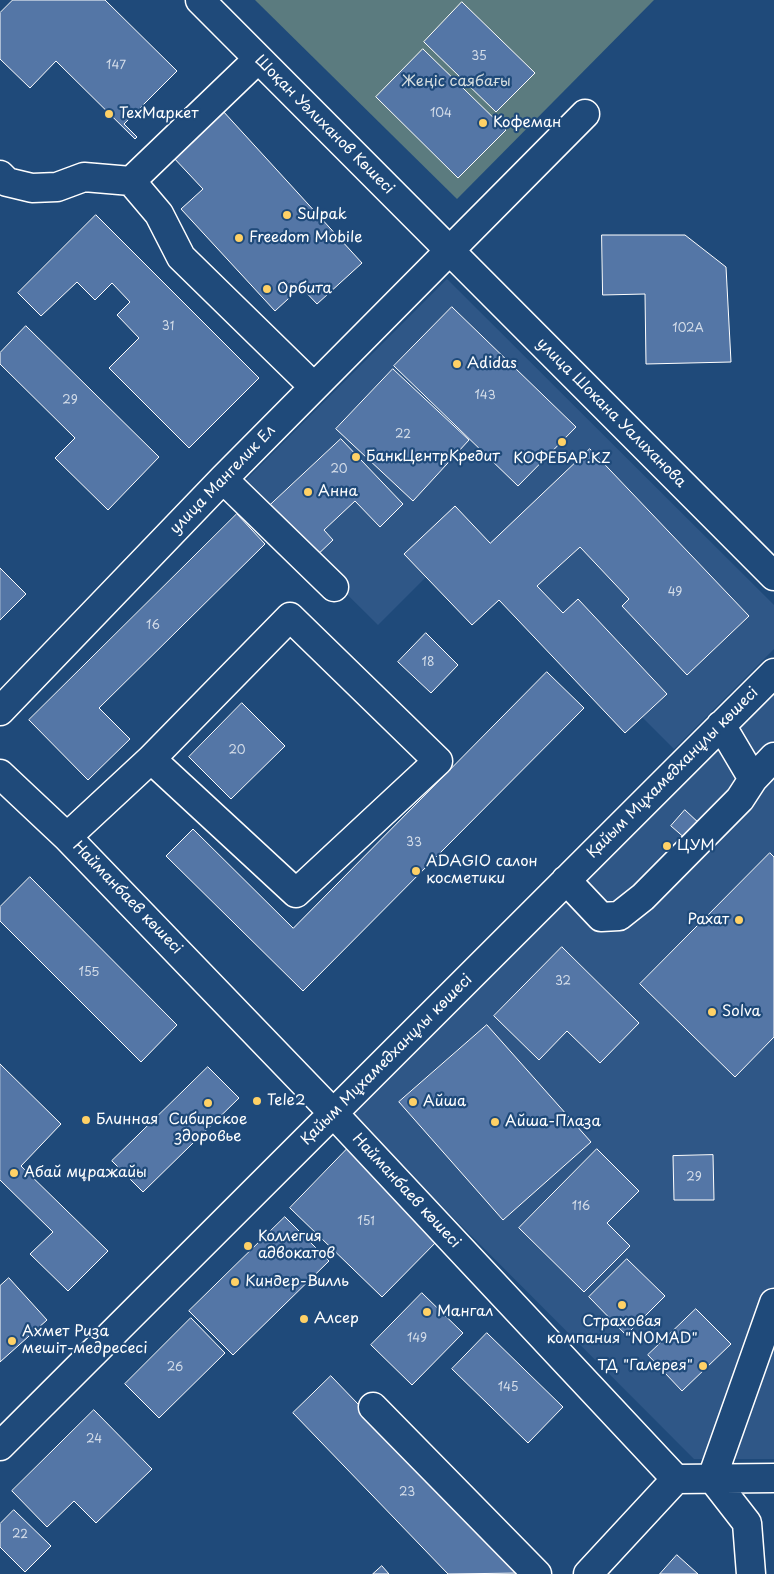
<!DOCTYPE html>
<meta charset="utf-8">
<style>
body{margin:0}
canvas{display:block;background:#1f4a7a}
</style>
<canvas width="774" height="1574"></canvas>
<script>
const context = document.querySelector('canvas').getContext('2d');
context.lineJoin = 'round';
function fillPath(path, color) { context.fillStyle = color; context.fill(path, 'evenodd'); }
function strokePath(path, color, width, dash) { context.strokeStyle = color; context.lineWidth = width; context.lineCap = dash ? 'butt' : 'round'; context.setLineDash(dash || []); context.stroke(path); }
function drawText(font, color, halo, rows, align = 'center') {
  context.font = font + ' "Playpen Sans",sans-serif'; context.lineWidth = 4.5; context.setLineDash([]); context.textBaseline = 'middle'; context.strokeStyle = halo; context.fillStyle = color; for (const [text, x, y, turn = 0] of rows) {
    context.save(); context.translate(x, y); context.rotate((+turn || 0) * Math.PI / 180); context.textAlign = isNaN(turn) ? turn : align; if (halo) context.strokeText(text, 0, 0); context.fillText(text, 0, 0); context.restore();
  }
}
const built = new Path2D(`
 M447,279L774,605V649L674,749L464,539L378,625L239,487Z
 M774,695V1459H694L348,1112Z`);
const green = new Path2D(`
 M255,0H654L457,199Z`);
const building = new Path2D(`
 M13,0H105L177,71L124,124L137,137L135,139L56,61L30,88L0,59V13Z
 M462,2L535,73L496,112L424,42Z
 M423,49L506,130L458,178L376,97Z
 M222,110L362,263L317,304L301,287L275,311L181,209L203,189L172,156Z
 M96,215L259,378L189,448L109,368L139,338L117,315L130,302L112,283L95,300L77,282L41,316L18,293Z
 M602,235H685L726,267L731,362L646,364L645,294L603,295Z
 M452,307L576,427L518,486L394,366Z
 M26,326L159,457L108,510L55,458L75,438L0,364V353Z
 M393,369L469,440L413,501L336,429Z
 M341,439L403,504L380,527L355,501L324,530L333,540L312,560L265,510Z
 M590,449L749,616L687,675L622,606L629,599L580,547L537,586L563,613L578,599L667,694L625,733L499,600L472,625L404,554L455,506L490,543Z
 M237,514L265,544L99,708L130,739L88,780L29,720Z
 M0,568L26,594L0,620Z
 M426,633L458,665L431,693L398,662Z
 M547,672L584,708L303,991L166,856L193,829L293,928Z
 M242,703L285,746L231,799L189,757Z
 M685,810L701,825L687,840L671,826Z
 M770,853L774,857V1037L735,1077L640,984Z
 M30,877L177,1025L141,1062L0,921V907Z
 M562,947L639,1023L600,1063L567,1031L539,1060L494,1016Z
 M487,1025L591,1142L503,1220L399,1102Z
 M0,1064L61,1124L21,1166L108,1251L68,1291L30,1254L53,1232L0,1180Z
 M208,1067L239,1098L143,1192L112,1161Z
 M350,1146L442,1236L382,1297L290,1208Z
 M597,1149L639,1191L607,1223L630,1246L584,1292L519,1228Z
 M713,1155L714,1200H674L673,1156Z
 M285,1217L329,1261L233,1355L189,1311Z
 M627,1259L665,1296L626,1335L589,1297Z
 M9,1278L47,1320L0,1362V1286Z
 M422,1293L463,1333L412,1385L371,1345Z
 M696,1309L731,1344L682,1391L648,1355Z
 M191,1318L225,1353L159,1418L125,1384Z
 M487,1333L563,1407L528,1443L452,1369Z
 M331,1376L521,1573L448,1574L293,1413Z
 M94,1410L152,1469L96,1523L74,1501L47,1527L12,1491Z
 M14,1510L51,1546L25,1572L0,1547V1524Z
 M677,1555L698,1574H660Z
 M382,1566L389,1574H373Z`);
const minor = new Path2D(`
 M200,0L774,576
 M0,175L7,182L32,188L57,187L84,177L131,181L159,214L181,257L314,387
 M131,181L258,59
 M223,479L334,587
 M0,711L223,479L585,114
 M721,725L753,779
 M0,774L67,837L334,1114L676,1479L774,1478
 M67,837L151,759L296,893L438,761L290,617L151,759
 M566,880L601,917L619,916L643,897L740,799L753,779L774,757
 M373,1407L537,1574
 M0,1446L774,673
 M712,1478L774,1303
 M712,1478L747,1523L751,1574
 M588,1574L676,1479`);
const markers = [
 [109,114,5,"#ffd166"],
 [483,123,5,"#ffd166"],
 [287,215,5,"#ffd166"],
 [239,238,5,"#ffd166"],
 [267,289,5,"#ffd166"],
 [457,364,5,"#ffd166"],
 [562,442,5,"#ffd166"],
 [356,457,5,"#ffd166"],
 [308,492,5,"#ffd166"],
 [667,846,5,"#ffd166"],
 [416,871,5,"#ffd166"],
 [739,920,5,"#ffd166"],
 [712,1012,5,"#ffd166"],
 [257,1101,5,"#ffd166"],
 [413,1102,5,"#ffd166"],
 [208,1103,5,"#ffd166"],
 [86,1120,5,"#ffd166"],
 [495,1122,5,"#ffd166"],
 [14,1173,5,"#ffd166"],
 [248,1246,5,"#ffd166"],
 [235,1282,5,"#ffd166"],
 [622,1305,5,"#ffd166"],
 [427,1312,5,"#ffd166"],
 [304,1319,5,"#ffd166"],
 [12,1341,5,"#ffd166"],
 [703,1366,5,"#ffd166"]
];
const numberNames = [
 ["35",479,57],
 ["147",116,66],
 ["104",441,114],
 ["31",168,327],
 ["102А",688,329],
 ["143",485,396],
 ["29",70,401],
 ["22",403,435],
 ["20",339,470],
 ["49",675,593],
 ["16",153,626],
 ["18",428,663],
 ["20",237,751],
 ["33",414,843],
 ["155",89,973],
 ["32",563,982],
 ["29",694,1178],
 ["116",581,1207],
 ["151",366,1222],
 ["149",417,1339],
 ["26",175,1368],
 ["145",508,1388],
 ["24",94,1440],
 ["23",407,1493],
 ["22",20,1535]
];
const parkNames = [
 ["Жеңіс саябағы",456,82]
];
const poiNames = [
 ["ТехМаркет",119,114],
 ["Кофеман",493,123],
 ["Sulpak",297,215],
 ["Freedom Mobile",249,238],
 ["Орбита",277,289],
 ["Adidas",467,364],
 ["БанкЦентрКредит",366,457],
 ["КОФЕБАР.KZ",562,459,"center"],
 ["Анна",318,492],
 ["ЦУМ",677,846],
 ["ADAGIO салон",426,862],
 ["косметики",426,879],
 ["Рахат",729,920,"right"],
 ["Solva",722,1012],
 ["Tele2",267,1101],
 ["Айша",423,1102],
 ["Блинная",96,1120],
 ["Сибирское",208,1120,"center"],
 ["здоровье",208,1137,"center"],
 ["Айша-Плаза",505,1122],
 ["Абай мұражайы",24,1173],
 ["Коллегия",258,1237],
 ["адвокатов",258,1254],
 ["Киндер-Вилль",245,1282],
 ["Мангал",437,1312],
 ["Алсер",314,1319],
 ["Страховая",622,1322,"center"],
 ["компания \"NOMAD\"",622,1339,"center"],
 ["Ахмет Риза",22,1332],
 ["мешіт-медресесі",22,1349],
 ["ТД \"Галерея\"",693,1366,"right"]
];
const streetNames = [
 ["Шоқан Уәлиханов Көшесі",324,125,45],
 ["улица Шокана Уалиханова",611,413,45],
 ["улица Мангелик Ел",223,480,-46],
 ["Қайым Мұхамедханұлы көшесі",673,773,-45],
 ["Найманбаев көшесі",127,898,46],
 ["Қайым Мұхамедханұлы көшесі",387,1060,-45],
 ["Найманбаев көшесі",406,1191,47]
];
fillPath(built, '#2f5787');
fillPath(green, '#5b7b7f');
fillPath(building, '#5476a6');
strokePath(building, '#fff', 1);
strokePath(minor, '#fff', 31);
strokePath(minor, '#1f4a7a', 28);
for (const [x, y, r, color] of markers) { const dot = new Path2D(); dot.arc(x, y, r, 0, 2 * Math.PI); context.fillStyle = color; context.fill(dot); strokePath(dot, '#1f4a7a', 2); }
drawText('12px', '#d4dde9', null, numberNames);
drawText('15px', '#d6dedf', '#1f4a7a', parkNames);
drawText('15px', '#fff', '#1f4a7a', poiNames, 'left');
drawText('15px', '#fff', '#1f4a7a', streetNames);
</script>
